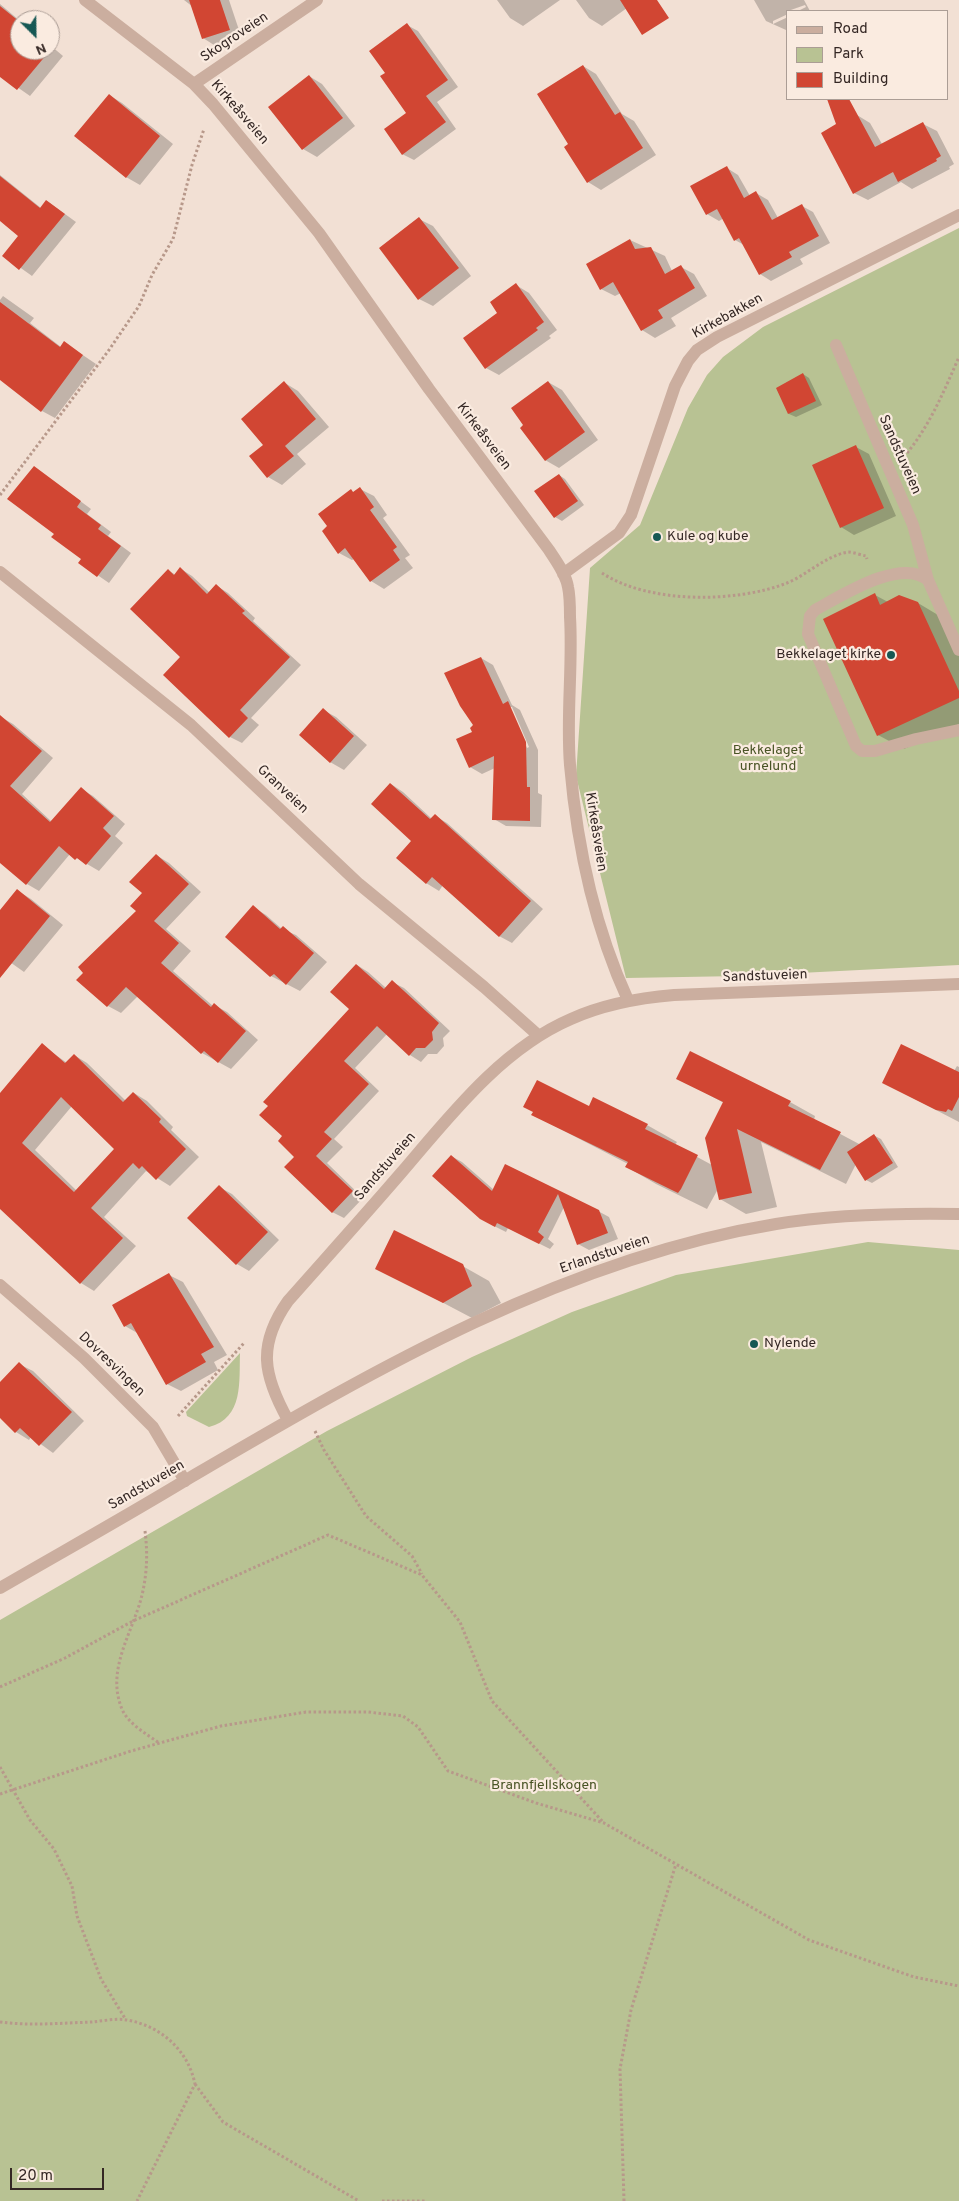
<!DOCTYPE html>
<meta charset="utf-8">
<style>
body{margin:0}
#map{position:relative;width:959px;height:2201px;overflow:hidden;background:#f2e0d4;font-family:Overpass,sans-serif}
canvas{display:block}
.legend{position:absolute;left:786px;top:10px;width:162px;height:90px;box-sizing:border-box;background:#faebe0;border:1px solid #ab9d95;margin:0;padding:6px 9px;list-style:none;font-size:15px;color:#342724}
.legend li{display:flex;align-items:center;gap:10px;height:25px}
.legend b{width:25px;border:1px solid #ab9d95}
.north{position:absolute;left:10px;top:10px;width:50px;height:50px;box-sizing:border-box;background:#faebe0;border:1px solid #ab9d95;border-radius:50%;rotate:157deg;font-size:14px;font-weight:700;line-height:20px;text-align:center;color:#342724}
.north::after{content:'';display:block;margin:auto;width:18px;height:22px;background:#165854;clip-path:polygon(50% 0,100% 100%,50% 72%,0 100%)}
.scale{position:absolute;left:10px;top:2168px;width:94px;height:22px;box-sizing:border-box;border:2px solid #342724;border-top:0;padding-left:6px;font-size:15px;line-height:18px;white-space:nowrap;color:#342724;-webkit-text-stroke:4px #faebe0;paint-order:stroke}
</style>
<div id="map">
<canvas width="959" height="2201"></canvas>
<ul class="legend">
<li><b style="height:6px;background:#cbae9f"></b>Road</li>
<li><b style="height:14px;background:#b8c293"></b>Park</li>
<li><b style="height:14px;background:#d14633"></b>Building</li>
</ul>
<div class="north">N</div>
<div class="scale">20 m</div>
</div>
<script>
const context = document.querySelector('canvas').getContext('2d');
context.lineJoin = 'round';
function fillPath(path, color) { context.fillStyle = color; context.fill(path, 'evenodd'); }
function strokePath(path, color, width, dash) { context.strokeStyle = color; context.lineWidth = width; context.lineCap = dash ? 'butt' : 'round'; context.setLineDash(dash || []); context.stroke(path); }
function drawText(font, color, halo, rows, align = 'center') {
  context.font = font + ' Overpass,sans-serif'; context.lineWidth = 4.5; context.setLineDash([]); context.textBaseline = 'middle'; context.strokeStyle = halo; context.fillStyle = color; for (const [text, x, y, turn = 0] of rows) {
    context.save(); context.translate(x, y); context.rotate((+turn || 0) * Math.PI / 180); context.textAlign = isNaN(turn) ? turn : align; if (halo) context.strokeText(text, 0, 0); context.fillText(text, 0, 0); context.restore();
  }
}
const green = new Path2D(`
 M959,228V965L740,976L626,978L576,776L590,568L640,525L688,408L707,375L723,357L763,327Z
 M868,1242L959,1250V2201H0V1620L327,1431L472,1357L572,1312L676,1275Z
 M240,1353C239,1381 244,1418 209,1427L187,1416L186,1412Z`);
const shadow = new Path2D(`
 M184,0H229L241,36L214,45L203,38L193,7Z
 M497,0H560L523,26L510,18Z
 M576,0H638L602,26L589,18Z
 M754,0H804L810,11H798L806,7L805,5L788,11V14L773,21V24L788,17L786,30L766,21Z
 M0,4L20,21V50H50V45L63,56L30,96L0,75Z
 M407,25L418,31L458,87L437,102L456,129L414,160L402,154L408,114L386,73Z
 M583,66L596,74L622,114L634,121L656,155L601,190L588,182L570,145Z
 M309,76L322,84L355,126L317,157L303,149Z
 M109,95L122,103L173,144L140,185L126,177Z
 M857,115L870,123L882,144L923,124L937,131L954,164L949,167L950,169L912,189L901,182L868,200L854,193Z
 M727,168L738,175L750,196L756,193L768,200L778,218L802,206L813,212L830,243L800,259L803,264L771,281L760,274L744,245L735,240L724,218L719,221L707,214Z
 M0,175L41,208L47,201L76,222L32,276L4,256L20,236L0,220Z
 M419,219L433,226L471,276L433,306L419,299Z
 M630,240L665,256L672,271L681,267L694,274L707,296L671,318L676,326L655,338L642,330L621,293L615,296L601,289Z
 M516,285L529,293L557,330L549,336L551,338L499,375L486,368L499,313Z
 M3,296L34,318L30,323L61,347L65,343L96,364L55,418L42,411L0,360V300Z
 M803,374L809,378L822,405L796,417L789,414L777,389Z
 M548,382L562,390L598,440L559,468L545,460Z
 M285,383L298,391L329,427L297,454L306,464L282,485L268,477L265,445Z
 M856,447L869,454L896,516L854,535L841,527Z
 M34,467L91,509L87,514L111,532L108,536L131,553L109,583L80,563L83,559Z
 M559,475L565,479L584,505L562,521L555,517L536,491Z
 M360,489L374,496L387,515L383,518L410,555L405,558L413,568L384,589L371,581L354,559L352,560L339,553L329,527L351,491L355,493Z
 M181,569L192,576L210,593L217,586L228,593L255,618L253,621L301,665L251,718L259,725L242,743L230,737L182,657L169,571L176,575Z
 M875,595L888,602L918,603L943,618L959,652V724L904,749L878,735Z
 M481,658L493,665L512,705L520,710L538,750V793L542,795L541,827L506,826L494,819L495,768L482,774L470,767ZM509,707H512L529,747L527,748Z
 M323,710L336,717L367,745L344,770L330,762Z
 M1,717L13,724L53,758L22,794L52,822L81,789L93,796L125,824L115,836L123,843L99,871L70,854L39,891L27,884L0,861Z
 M391,784L403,792L432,819L435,816L447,823L543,909L512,943L499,936L443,885L439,891L426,883L413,840Z
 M156,855L169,863L201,892L166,929L191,951L173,971L213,1006L214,1005L227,1012L258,1040L231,1069L202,1053L138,996L121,1013L108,1006L78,979L138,911Z
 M18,891L31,899L63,925L24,972L0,955V912Z
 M253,907L266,915L282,929L296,935L327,962L300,991L271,976L227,937Z
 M357,965L368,972L386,988L392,982L404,988L450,1031L443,1038L444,1046L437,1054H428L421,1062L410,1055L387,1034L355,1068L379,1091L334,1139L343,1147L327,1163L363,1198L344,1218L332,1212L296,1157L351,1009Z
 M42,1045L67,1063L74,1055L87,1063L126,1101L134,1093L147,1101L173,1127L171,1130L199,1157L170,1186L146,1171L104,1217L136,1246L94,1291L81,1283L0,1207V1120ZM72,1106L116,1149L77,1191L35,1150Z
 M957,1066L959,1067V1122L884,1083L954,1071Z
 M678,1078L790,1102L815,1116L814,1120L861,1145L875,1136L881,1139L898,1167L872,1183L866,1180L856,1164L846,1184L761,1142L777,1207L746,1214L720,1199L718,1189L707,1209L656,1184L627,1167L628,1164L533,1115L590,1108L647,1125L677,1142L675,1145L712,1165L724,1103Z
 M451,1156L462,1162L494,1190L506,1165L598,1211L609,1217L618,1239L589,1250L578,1244L564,1207L548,1239L554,1244L550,1249L508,1228L506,1232L492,1225Z
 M219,1187L232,1194L279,1240L249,1271L237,1264Z
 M459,1264L489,1281L501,1303L472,1318L377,1268Z
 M169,1275L183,1282L227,1355L214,1362L218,1370L181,1391L167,1384L139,1334L125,1326Z
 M19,1364L33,1371L84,1421L53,1453L31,1437L29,1440L16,1432L0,1417V1384Z`);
const building = new Path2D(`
 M189,0H220L230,30L202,39Z
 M620,0H657L669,18L642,35Z
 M0,6L20,22V50H50V46L52,48L17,90L0,77Z
 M407,23L448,80L426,96L446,122L402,155L384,129L406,113L380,76L385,73L369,51Z
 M583,65L615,115L620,112L643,148L587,183L564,147L568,144L537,94Z
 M309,75L343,118L302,150L268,107Z
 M109,94L160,136L126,178L74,136Z
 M827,99H849L875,147L923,122L941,156L936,159L937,161L898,182L893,172L853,194L821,133L836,124Z
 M727,166L744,198L756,191L772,220L802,204L819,236L789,252L792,257L759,275L739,238L734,241L717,209L706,215L690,186Z
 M0,176L40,208L46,200L65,214L19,270L2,256L18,236L0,221Z
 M419,217L459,268L418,300L379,248Z
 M630,239L635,249L651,247L665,274L681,265L695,288L658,310L663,318L641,331L613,282L600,290L586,264Z
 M516,283L544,322L536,328L538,330L485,369L463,338L497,313L490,302Z
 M0,302L60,347L64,341L83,355L41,412L0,380Z
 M803,373L816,401L788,414L776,388Z
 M284,381L316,419L285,446L294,456L267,478L249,456L263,445L241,419Z
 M548,381L585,432L545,461L520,428L523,425L511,408Z
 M856,445L884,508L840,528L812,465Z
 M34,466L81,501L77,507L101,525L98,529L121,546L97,577L78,563L81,559L51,537L54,534L7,499Z
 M559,474L578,501L554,518L534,491Z
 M360,487L374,507L370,510L397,547L393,550L400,560L370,582L345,548L338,554L322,531L327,526L318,514L351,489L353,492Z
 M180,567L207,594L216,584L245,611L242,613L290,657L240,710L248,718L229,738L163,675L180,657L130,609L168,569L174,575Z
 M875,593L880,605L899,595L918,602L959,691V698L877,736L823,619Z
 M481,657L503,704L508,701L526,742L527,787H530V821L492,820L494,756L469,768L456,739L472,732L470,728L473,725L460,706L444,673Z
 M323,708L354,736L330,763L299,735Z
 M0,715L42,751L10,786L50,822L81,787L114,816L103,828L111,836L86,865L77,858L75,860L59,846L26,885L0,863Z
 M390,783L430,819L435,814L531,901L499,937L432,877L426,884L396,858L411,841L371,804Z
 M156,854L189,884L154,921L179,943L161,963L211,1007L214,1003L246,1031L218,1063L204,1051L201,1054L126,987L107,1007L76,980L83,973L78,967L136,911L130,906L142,893L129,882Z
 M17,889L50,916L0,978V910Z
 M253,905L280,929L283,926L314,953L286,985L274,974L270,977L225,937Z
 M356,964L384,989L392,980L439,1023L432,1032L433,1040L425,1048H416L409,1056L377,1026L344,1061L369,1084L324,1132L332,1139L316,1156L353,1191L332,1213L284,1167L294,1157L278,1141L282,1136L259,1115L268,1106L263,1102L349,1009L330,992Z
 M42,1043L65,1063L74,1054L123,1102L133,1092L161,1119L159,1122L186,1149L156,1180L142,1166L139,1169L133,1163L91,1208L123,1238L80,1284L0,1209V1093ZM61,1097L114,1149L74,1192L22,1143Z
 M901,1044L959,1072V1097L952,1111L948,1109L946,1112L936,1110L882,1083Z
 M690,1051L791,1101L788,1106L841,1132L820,1170L737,1129L752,1193L719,1200L705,1138L723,1102L676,1079Z
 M537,1080L589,1106L593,1097L648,1124L645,1129L698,1155L681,1189L678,1193L625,1167L628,1162L531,1115L533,1112L523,1107Z
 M874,1134L893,1163L865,1181L847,1152Z
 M451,1155L492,1191L505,1164L599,1210L608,1233L577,1245L558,1194L538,1232L544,1237L539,1244L497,1223L495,1227L480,1219L432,1176Z
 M219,1185L268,1232L236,1265L187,1218Z
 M394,1230L463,1264L472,1286L443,1303L375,1269Z
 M169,1273L214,1347L201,1354L206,1362L166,1385L131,1323L124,1327L112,1305Z
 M19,1362L72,1412L39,1446L20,1428L15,1433L0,1418V1382Z`);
const path = new Path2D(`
 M907,453C930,425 944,391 959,357
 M0,495L109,350L139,306L152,275L173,239L192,165L204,129
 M602,573C649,604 736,603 787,583C807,575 825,556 848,552C853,552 861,555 866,556L867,559
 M178,1416L244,1343
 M315,1431L324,1450L366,1516L412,1556L422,1574
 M145,1531C148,1554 147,1576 141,1599C131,1635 106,1671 122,1709C128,1724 147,1734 159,1743
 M0,1687L65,1658L133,1621L328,1535L422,1575L460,1622L492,1701L603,1822
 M0,1767L30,1820L54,1849L72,1886L77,1916L101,1979L126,2020
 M0,1794L131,1751L221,1726L306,1712H368L403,1716L418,1727L448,1771L536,1803L604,1823L809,1940L914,1977L959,1986
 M0,2022C30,2026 63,2023 92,2022C103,2021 116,2018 127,2020C161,2026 188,2050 195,2084L137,2201
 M195,2084L223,2122L359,2201
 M382,2201H426
 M624,2201L620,2069L631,2010L676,1864`);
const minor = new Path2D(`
 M85,0L194,84L213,104L319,233L429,389L549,550C556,561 566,574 568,587C570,596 570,607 570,617C573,666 566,716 570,765C577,846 594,926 628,1000
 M194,84L317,0
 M836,345L913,525L928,580L959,650
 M0,572L191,725L359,884L484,987L539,1036
 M563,574L619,533L631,515L675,386L688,361L697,350L717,337L959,215
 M928,580C901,557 841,596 815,610L810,616L808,634L856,746L862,751H875L916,739L959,730
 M0,1285L84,1358L153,1427L185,1481
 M288,1420C263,1375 257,1345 288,1301C326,1258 364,1216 401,1173C449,1117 501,1049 571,1019C604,1004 638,998 674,995L959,984
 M0,1588C62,1552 125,1517 186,1480C371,1372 562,1259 776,1224C836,1214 898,1213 959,1214`);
const markers = [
 [657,537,5,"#165854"],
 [891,655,5,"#165854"],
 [754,1344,5,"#165854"]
];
const streetNames = [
 ["Skogroveien",235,38,-34],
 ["Kirkeåsveien",239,113,49],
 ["Kirkebakken",728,317,-29],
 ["Kirkeåsveien",483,437,53],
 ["Sandstuveien",899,455,66],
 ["Granveien",282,790,43],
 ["Kirkeåsveien",595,832,81],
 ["Sandstuveien",765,977,-2],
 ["Sandstuveien",386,1167,-49],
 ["Erlandstuveien",605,1255,-19],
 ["Dovresvingen",111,1365,44],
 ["Sandstuveien",147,1486,-30]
];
const poiNames = [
 ["Kule og kube",667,537],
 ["Bekkelaget kirke",881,655,"right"],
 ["Nylende",764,1344]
];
const parkNames = [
 ["Bekkelaget",768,751],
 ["urnelund",768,767],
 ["Brannfjellskogen",544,1786]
];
fillPath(green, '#b8c293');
fillPath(shadow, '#0003');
fillPath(building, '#d14633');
strokePath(path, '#b7988a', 3, [2.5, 2.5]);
strokePath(minor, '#cbae9f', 12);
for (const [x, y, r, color] of markers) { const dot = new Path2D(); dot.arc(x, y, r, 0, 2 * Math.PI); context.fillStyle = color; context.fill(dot); strokePath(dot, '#faebe0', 2); }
drawText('14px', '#342724', '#faebe0', streetNames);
drawText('14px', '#342724', '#faebe0', poiNames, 'left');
drawText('14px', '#495425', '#faebe0', parkNames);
</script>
